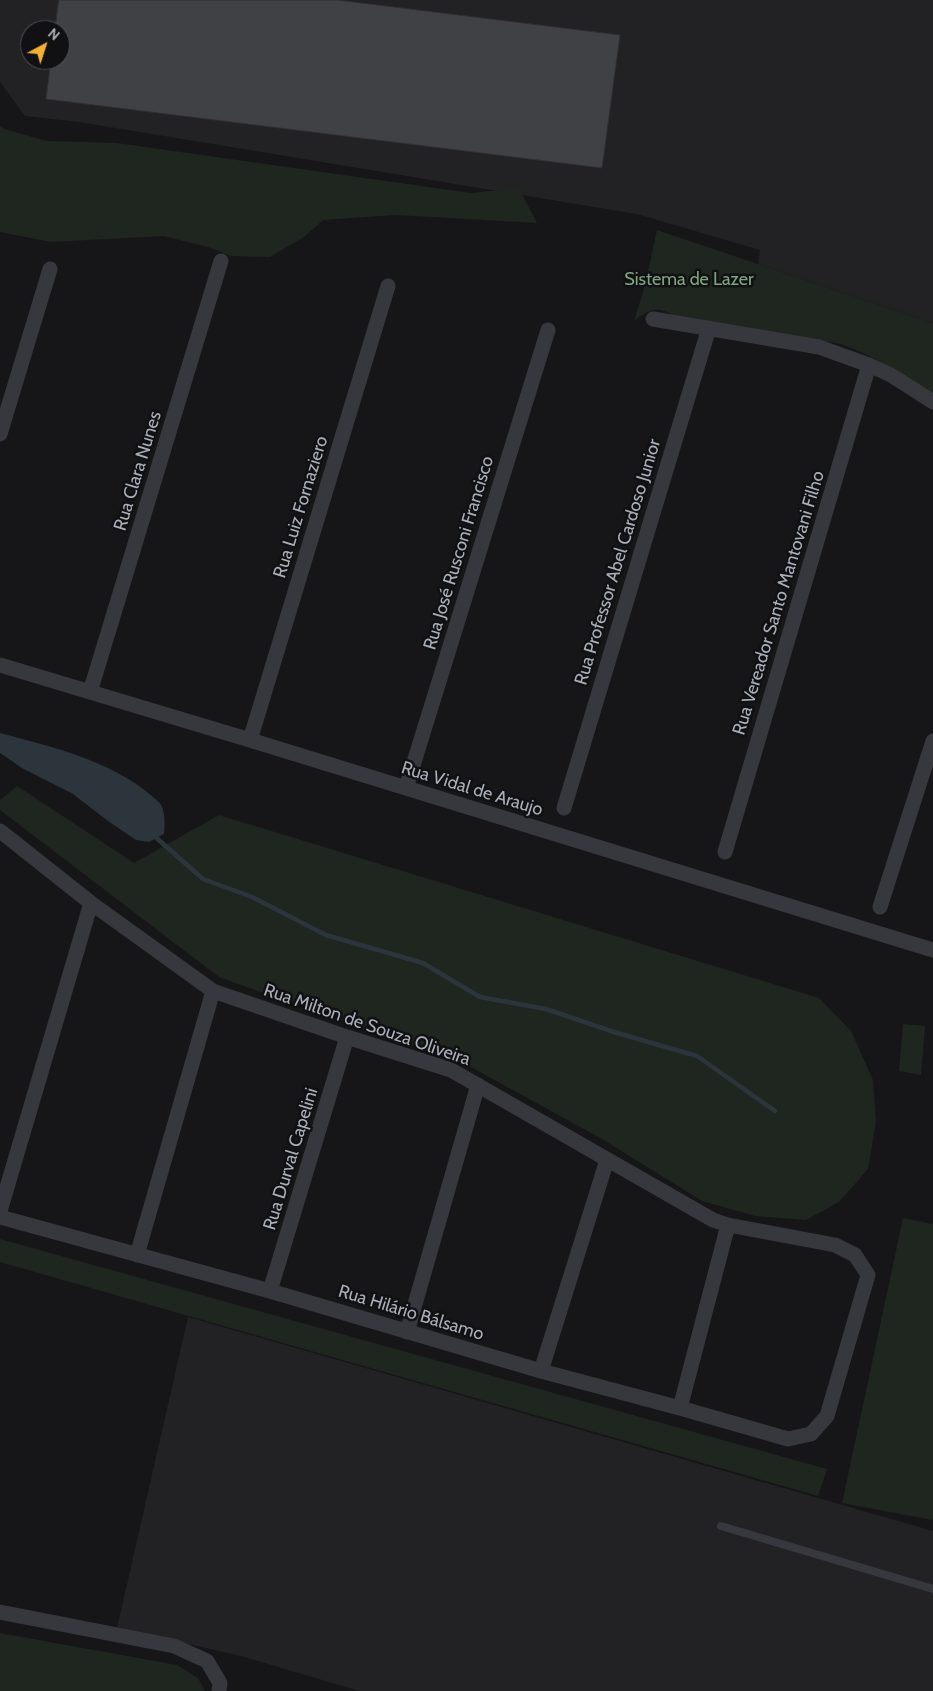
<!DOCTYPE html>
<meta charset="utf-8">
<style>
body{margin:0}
#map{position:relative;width:933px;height:1691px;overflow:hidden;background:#161618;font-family:Cabin,sans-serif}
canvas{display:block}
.north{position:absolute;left:20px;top:20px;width:50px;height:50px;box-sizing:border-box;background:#111113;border:1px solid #4d4f55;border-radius:50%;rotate:40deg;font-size:14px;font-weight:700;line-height:20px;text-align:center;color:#a8adb8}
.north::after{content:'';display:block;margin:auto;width:18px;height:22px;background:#f2b134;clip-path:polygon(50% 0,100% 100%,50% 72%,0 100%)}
</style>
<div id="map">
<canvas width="933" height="1691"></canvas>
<div class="north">N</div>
</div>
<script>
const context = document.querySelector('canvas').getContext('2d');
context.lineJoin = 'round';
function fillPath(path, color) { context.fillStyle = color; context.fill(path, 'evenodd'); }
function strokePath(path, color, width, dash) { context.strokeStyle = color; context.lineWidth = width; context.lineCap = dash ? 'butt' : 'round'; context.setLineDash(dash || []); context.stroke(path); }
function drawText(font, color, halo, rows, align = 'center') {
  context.font = font + ' Cabin,sans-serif'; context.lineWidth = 5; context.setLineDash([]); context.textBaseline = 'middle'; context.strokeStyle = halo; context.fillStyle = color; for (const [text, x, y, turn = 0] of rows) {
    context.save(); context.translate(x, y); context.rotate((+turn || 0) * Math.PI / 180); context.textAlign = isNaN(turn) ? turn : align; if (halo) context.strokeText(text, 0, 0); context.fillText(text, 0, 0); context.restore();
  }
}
const built = new Path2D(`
 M0,0H933V323L758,264L760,250L637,214L79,122L25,116L0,82ZM30,30H60V60H30Z
 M188,1317L933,1531V1691H359L241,1656L117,1628Z`);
const green = new Path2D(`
 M0,126L4,129L47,141L117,143L471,193L519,188L537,223L396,215L323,220L304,237L270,257L231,256L208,247L163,236L51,242L0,232Z
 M657,230L933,323V394C903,375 874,355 841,344L674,316C656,305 649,310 634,321L645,285Z
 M17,786L134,863L219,815L819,998L851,1031L873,1080L876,1122L868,1169L839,1202L806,1220L755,1216L702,1201L602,1139L469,1066L219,977L0,810V800Z
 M903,1024L925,1026L921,1075L899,1071Z
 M903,1218L933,1224V1520L842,1503Z
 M0,1239L827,1469L818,1496L0,1262Z
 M0,1633L177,1665L198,1678L205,1691H0Z`);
const water = new Path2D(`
 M0,733C52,747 110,760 152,796C155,799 161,803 162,807C165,815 165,825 164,834L149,842L136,840L108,821L73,794L22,768L0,753Z`);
const stream = new Path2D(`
 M152,834L203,879L252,897L326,935L423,963L480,997L546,1009L614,1032L697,1056L775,1111`);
const building = new Path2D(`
 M59,0H337L620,35L602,168L46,99L51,60H60V30H55Z`);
const service = new Path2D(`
 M721,1526L933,1589`);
const minor = new Path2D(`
 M653,319L819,347L869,365L891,375L933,402
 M0,434L50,269
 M0,665L250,740L933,950
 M90,692L221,261
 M250,740L388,286
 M406,788L548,330
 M564,808L709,328
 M0,831L91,903L213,991L347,1037L451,1070L713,1220L728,1225L835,1245L855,1255L868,1275L827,1416L811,1434L788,1439L680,1408L541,1371L270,1291L0,1217
 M725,852L869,365
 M880,907L933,741
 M0,1211L91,903
 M137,1255L213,991
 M270,1291L347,1037
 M407,1332L478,1085
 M541,1371L607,1160
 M680,1408L728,1225
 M0,1612L174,1646L207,1661L220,1683L219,1691`);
const parkNames = [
 ["Sistema de Lazer",689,280]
];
const streetNames = [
 ["Rua Clara Nunes",138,471,-73],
 ["Rua Luiz Fornaziero",301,507,-73],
 ["Rua José Rusconi Francisco",459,553,-73],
 ["Rua Professor Abel Cardoso Junior",618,562,-73],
 ["Rua Vereador Santo Mantovani Filho",779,603,-73],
 ["Rua Vidal de Araujo",472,789,17],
 ["Rua Milton de Souza Oliveira",367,1025,19],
 ["Rua Durval Capelini",291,1159,-73],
 ["Rua Hilário Bálsamo",411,1313,17]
];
fillPath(built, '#222225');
fillPath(green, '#1e261f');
fillPath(water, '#2c353c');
strokePath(stream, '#2c353c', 4.5);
fillPath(building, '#404145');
strokePath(building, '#303034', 1);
strokePath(service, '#37383d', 8);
strokePath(minor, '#37383d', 15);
drawText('18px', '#7fa381', '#111113', parkNames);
drawText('18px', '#a8adb8', '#111113', streetNames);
</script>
